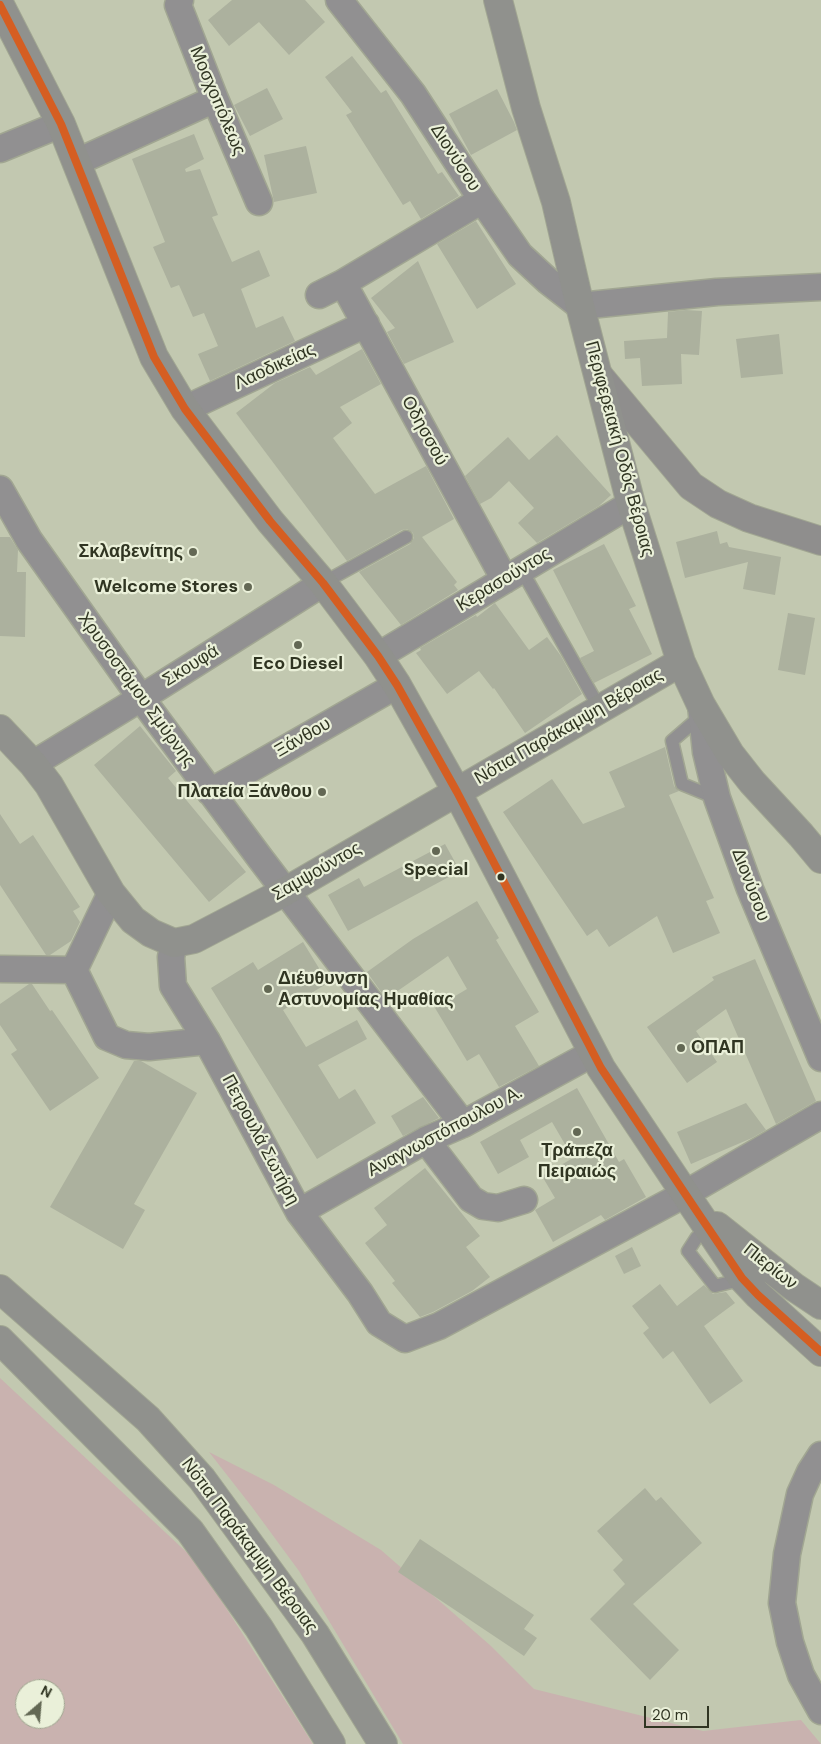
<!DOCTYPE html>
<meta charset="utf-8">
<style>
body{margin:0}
#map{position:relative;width:821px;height:1744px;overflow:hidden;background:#c2c8b0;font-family:"DM Sans",sans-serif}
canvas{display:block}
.north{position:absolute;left:15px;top:1679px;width:50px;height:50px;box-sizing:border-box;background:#eaf0d9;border:1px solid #a0a590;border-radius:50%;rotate:27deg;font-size:14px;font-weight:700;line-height:20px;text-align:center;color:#303522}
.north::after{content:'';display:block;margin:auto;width:18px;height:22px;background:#636854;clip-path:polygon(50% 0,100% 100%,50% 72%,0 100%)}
.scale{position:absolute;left:644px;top:1706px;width:65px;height:22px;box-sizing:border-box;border:2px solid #303522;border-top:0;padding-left:6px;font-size:15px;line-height:18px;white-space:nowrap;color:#303522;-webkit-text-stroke:4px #eaf0d9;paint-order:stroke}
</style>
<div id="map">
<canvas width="821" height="1744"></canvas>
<div class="north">N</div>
<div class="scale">20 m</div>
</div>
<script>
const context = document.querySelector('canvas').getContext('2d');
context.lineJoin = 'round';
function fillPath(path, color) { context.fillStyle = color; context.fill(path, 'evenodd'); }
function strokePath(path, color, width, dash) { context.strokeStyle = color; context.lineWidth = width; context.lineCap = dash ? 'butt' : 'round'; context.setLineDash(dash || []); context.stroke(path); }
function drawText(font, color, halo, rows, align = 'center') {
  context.font = font + ' "DM Sans",sans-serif'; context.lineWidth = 4.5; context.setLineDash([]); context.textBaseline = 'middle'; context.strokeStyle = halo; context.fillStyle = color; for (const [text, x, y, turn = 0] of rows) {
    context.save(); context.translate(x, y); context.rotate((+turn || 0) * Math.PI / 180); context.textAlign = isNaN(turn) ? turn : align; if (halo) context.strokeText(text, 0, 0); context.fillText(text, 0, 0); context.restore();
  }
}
const green = new Path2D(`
 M0,1378L196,1561L313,1744H0ZM25,1689H55V1719H25Z
 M209,1452L274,1485L381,1550L491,1646L534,1689L703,1731L801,1720L821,1744H403L299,1571L252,1507Z`);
const building = new Path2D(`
 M232,0H305L325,22L289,55L259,22L229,46L208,20Z
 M352,56L381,93L386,90L438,174L442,172L459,196L421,219L410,201L403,205L346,115L352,112L325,77Z
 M267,88L283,119L250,136L234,105Z
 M497,89L514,122L517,130L471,155L449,114Z
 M194,134L204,159L185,169L186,172L200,169L218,215L212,217L232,262L259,250L270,276L241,289L256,328L283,316L295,341L210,381L198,354L218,346L204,313L193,317L179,285L171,288L153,247L165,242L132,159Z
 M306,146L317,193L274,202L264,155Z
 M476,221L516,284L477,309L437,244Z
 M418,261L454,342L404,364L387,332L395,328L371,298Z
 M686,310L702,311L699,355L681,354L682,384L642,386L640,358L625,359L624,341L667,338L668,312Z
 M779,334L783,374L741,378L736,339Z
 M362,349L381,384L340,407L352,423L333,438L375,494L426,466L454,519L422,537L457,582L454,585L458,590L401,625L359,572L410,544L414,538L413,533L407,529L402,530L347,561L236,413L275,383L310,367L316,375Z
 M557,435L611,495L599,506L537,543L518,523L534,508L509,481L491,498L480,504L465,476L508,437L529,460Z
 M717,531L720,544L727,542L729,547L781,557L775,595L743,589L748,562L685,578L676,542Z
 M0,537H10L18,550L17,572H26L25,637L0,636Z
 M604,544L636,606L629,609L652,654L594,683L580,658L594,651L553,570Z
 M495,603L529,650L547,637L561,656L582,694L525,733L494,688L493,689L479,671L447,694L416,653L421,650L420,648L476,615L477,617Z
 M788,613L815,618L805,675L778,670Z
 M140,726L176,771L168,778L246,872L209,902L94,765Z
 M665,747L674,786L679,791L669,795L714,898L706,901L720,933L673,953L657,916L609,947L597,929L587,936L503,812L552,779L583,824L625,807L609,772Z
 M0,814L20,844L33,835L80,907L73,911L80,922L71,941L50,955H46L0,885Z
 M445,844L460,871L348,931L328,895L359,878L364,887Z
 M477,901L499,938L496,940L539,1012L515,1026L539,1066L499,1087L479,1054L467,1061L435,1008L467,989L448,956L386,999L367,972L413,939Z
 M303,942L328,983L283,1010L306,1047L357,1020L367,1039L318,1065L339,1099L355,1089L376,1123L317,1159L211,988L253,962L258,970Z
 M755,959L816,1101L776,1124L726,1009L696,1031L717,1062L687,1083L647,1027L714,980L712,977Z
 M29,984H32L50,1011L52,1010L99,1078L50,1111L11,1054L17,1050L0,1025V1004Z
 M134,1061H141L197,1093L134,1204L145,1210L123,1249L50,1207Z
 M577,1088L619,1162L624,1159L646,1197L605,1220L601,1215L553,1242L535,1210L555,1198L542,1176L573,1158L552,1122L520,1140L529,1157L498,1174L480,1142Z
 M423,1097L439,1118L403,1136L391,1116Z
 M746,1103L766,1130L752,1138L691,1164L677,1132Z
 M425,1168L480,1236L466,1247L490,1277L472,1291L433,1312L420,1317L392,1283L395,1281L365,1243L387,1225L374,1208Z
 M632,1247L641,1266L624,1274L615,1256Z
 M660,1284L677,1306L704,1285L713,1294L726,1292L735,1303L704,1326L743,1381L710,1404L673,1351L663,1359L643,1333L649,1328L632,1306Z
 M645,1488L656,1501L661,1497L702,1543L633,1604L679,1650L650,1680L590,1619L625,1584L613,1570L623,1560L597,1531Z
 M420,1539L534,1615L524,1629L537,1638L524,1656L398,1572Z`);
const lane = new Path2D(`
 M521,569L600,709
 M323,583L406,537
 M702,715L672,741L682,784L716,798
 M697,1237L688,1251L715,1286L731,1282`);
const street = new Path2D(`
 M180,0L178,5L215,99L259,202
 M339,0L413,94L482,200L520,255L548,281L580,306L717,292L821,287
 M0,149L61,124
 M77,162L215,99
 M343,283L505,580
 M319,295L343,283L482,200
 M185,409L366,324
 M0,489L29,540L141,698L260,858L463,1124
 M378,656L631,504
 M701,705L706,752L717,798L750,889L821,1058
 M33,764L141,698L323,583
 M210,792L397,685
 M174,943L171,957L173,986L207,1041L299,1212L360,1293L379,1323L405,1339L439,1326L685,1194L821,1115
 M0,969L74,970
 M74,970L107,1037L126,1045L149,1047L207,1041
 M74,970L111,893
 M426,1140L471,1199L483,1206L498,1208L524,1200
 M299,1212L426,1140L463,1124L593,1053
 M821,1455L810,1472L800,1494L787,1554L782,1603L790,1642L801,1675L821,1711`);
const secondary = new Path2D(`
 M599,376L691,486L718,504L749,518L821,541`);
const primary = new Path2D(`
 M498,0L526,108L556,202L580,306L631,504L681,662L701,705L730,754L752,782L801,835L821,859
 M0,5L61,124L154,357L185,409L270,521L323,583L378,656L397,685L457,792L601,1068L696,1210L742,1278L758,1295L821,1352
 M0,729L33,764L49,785L111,893L133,920L151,933L174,943L194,939L286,891L681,662
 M717,1226L794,1287L821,1305
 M0,1289L148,1419L202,1479L315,1634L383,1744
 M0,1340L190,1531L259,1628L331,1744`);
const bus1 = new Path2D(`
 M0,5L61,124L154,357L185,409L270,521L323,583L378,656L397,685L457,792L601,1068L696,1210L742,1278L758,1295L821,1352`);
const markers = [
 [193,552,5,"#636854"],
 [248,587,5,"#636854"],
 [298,645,5,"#636854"],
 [322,792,5,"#636854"],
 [436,851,5,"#636854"],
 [501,877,4.5,"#303522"],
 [268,989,5,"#636854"],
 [681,1048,5,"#636854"],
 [577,1132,5,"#636854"]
];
const streetNames = [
 ["Μοσχοπόλεως",217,101,67],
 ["Διονύσου",455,158,57],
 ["Λαοδικείας",275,367,-25],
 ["Οδησσού",424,431,61],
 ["Περιφερειακή Οδός Βέροιας",619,449,75],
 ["Κερασούντος",504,580,-31],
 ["Σκουφά",191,666,-32],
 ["Χρυσοστόμου Σμύρνης",136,690,54],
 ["Νότια Παράκαμψη Βέροιας",569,727,-30],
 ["Ξάνθου",303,738,-30],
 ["Σαμψούντος",317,872,-30],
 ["Διονύσου",750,885,69],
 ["Αναγνωστόπουλου Α.",445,1132,-28],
 ["Πετρουλά Σωτήρη",260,1140,62],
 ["Πιερίων",770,1267,38],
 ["Νότια Παράκαμψη Βέροιας",249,1546,53]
];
const poiNames = [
 ["Σκλαβενίτης",183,552],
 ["Welcome Stores",238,587],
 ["Eco Diesel",298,664,"center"],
 ["Πλατεία Ξάνθου",312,792],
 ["Special",436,870,"center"],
 ["Διέυθυνση",278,979,"left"],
 ["Αστυνομίας Ημαθίας",278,1000,"left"],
 ["ΟΠΑΠ",691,1048,"left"],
 ["Τράπεζα",577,1151,"center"],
 ["Πειραιώς",577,1172,"center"]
];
fillPath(green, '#c9b2af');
fillPath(building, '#acb19e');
strokePath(lane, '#a1a692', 15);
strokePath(street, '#a1a692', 29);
strokePath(secondary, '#a1a692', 30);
strokePath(primary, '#a1a692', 30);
strokePath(lane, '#919091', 12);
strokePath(street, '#919091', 26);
strokePath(secondary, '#8f8e8d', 28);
strokePath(primary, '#90918d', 28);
strokePath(bus1, '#d55e22', 8);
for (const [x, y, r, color] of markers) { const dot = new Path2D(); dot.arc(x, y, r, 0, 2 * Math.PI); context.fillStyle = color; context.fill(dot); strokePath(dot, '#eaf0d9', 2); }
drawText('18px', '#303522', '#eaf0d9', streetNames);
drawText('bold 18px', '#303522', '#eaf0d9', poiNames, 'right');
</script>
